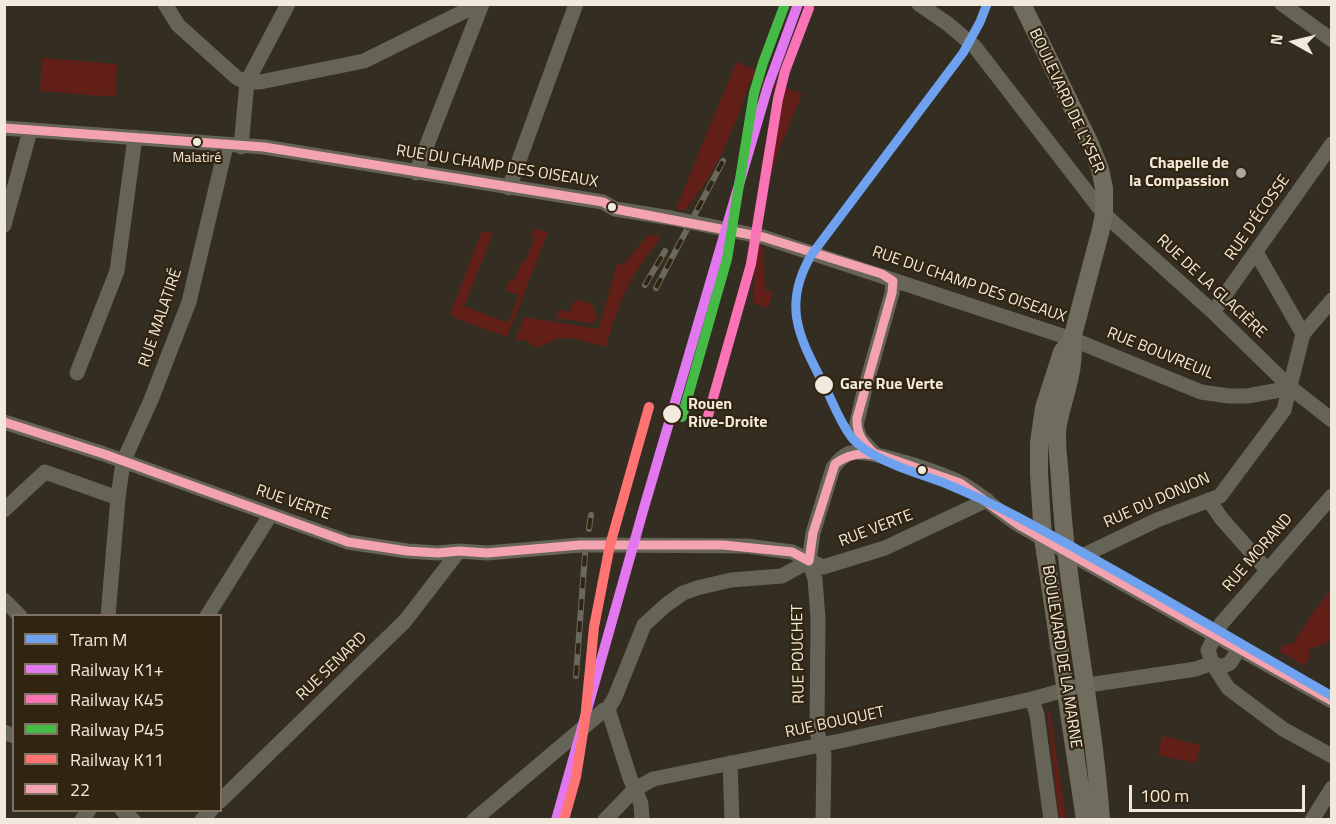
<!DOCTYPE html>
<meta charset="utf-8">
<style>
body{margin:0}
#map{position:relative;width:1336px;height:824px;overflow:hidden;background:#342d22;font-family:"Titillium Web",sans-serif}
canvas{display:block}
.frame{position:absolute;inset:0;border:6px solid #f2e9dd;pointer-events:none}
.legend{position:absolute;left:12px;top:614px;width:210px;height:198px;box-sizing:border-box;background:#312410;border:2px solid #7e7362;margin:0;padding:8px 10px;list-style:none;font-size:18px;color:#f2e9dd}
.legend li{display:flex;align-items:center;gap:12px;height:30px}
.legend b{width:30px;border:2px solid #7e7362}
.north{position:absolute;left:1264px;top:12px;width:60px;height:60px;-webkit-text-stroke:4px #312410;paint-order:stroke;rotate:278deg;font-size:16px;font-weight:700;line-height:24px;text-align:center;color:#f2e9dd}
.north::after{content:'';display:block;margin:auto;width:21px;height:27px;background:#f2e9dd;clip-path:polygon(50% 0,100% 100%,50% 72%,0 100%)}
.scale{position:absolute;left:1129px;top:785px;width:176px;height:27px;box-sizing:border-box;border:3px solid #f2e9dd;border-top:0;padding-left:8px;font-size:18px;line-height:21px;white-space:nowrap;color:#f2e9dd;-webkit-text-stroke:4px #312410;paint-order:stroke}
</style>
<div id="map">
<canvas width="1336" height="824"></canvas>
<div class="frame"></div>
<ul class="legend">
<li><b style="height:8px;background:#6ea1ee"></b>Tram M</li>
<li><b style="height:8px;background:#e278ef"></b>Railway K1+</li>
<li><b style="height:8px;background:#f973b5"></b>Railway K45</li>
<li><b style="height:8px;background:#46ba46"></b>Railway P45</li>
<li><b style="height:8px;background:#ff7373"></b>Railway K11</li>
<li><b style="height:8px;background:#f3a3af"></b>22</li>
</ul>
<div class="north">N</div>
<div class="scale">100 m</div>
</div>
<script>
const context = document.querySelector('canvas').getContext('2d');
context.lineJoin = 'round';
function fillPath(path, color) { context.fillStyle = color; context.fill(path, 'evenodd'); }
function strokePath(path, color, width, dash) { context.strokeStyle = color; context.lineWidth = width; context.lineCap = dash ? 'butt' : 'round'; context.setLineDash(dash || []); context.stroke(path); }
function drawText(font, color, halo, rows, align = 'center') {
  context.font = font + ' "Titillium Web",sans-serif'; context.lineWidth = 4.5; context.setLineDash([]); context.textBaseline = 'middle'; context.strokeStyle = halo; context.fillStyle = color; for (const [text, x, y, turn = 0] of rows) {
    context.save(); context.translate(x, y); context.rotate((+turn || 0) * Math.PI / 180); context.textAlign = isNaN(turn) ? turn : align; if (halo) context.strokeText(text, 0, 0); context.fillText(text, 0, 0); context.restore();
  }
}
const green = new Path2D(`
 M42,58L117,64L115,97L40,91Z
 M736,62L761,72L759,77L802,94C784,137 765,179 761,226H757C757,197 761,171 766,143L771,144L775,127L772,126L783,92L751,79C733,129 720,170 684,211L676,209Z
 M533,229L548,232L507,337L455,318L450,314L482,231L493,233L464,306L508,323L519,295L505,290L510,279L514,280L522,261L525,262L535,237L531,236Z
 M648,235L659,236L660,239C629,277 619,300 606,347L573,338H564L557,339L535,348L526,340L515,341L524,317L599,329L617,263L623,265Z
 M756,245L763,247L765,290L773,292L768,308L753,303Z
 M578,300L592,304L597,316L594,324L557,318L558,310L570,312L573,303Z
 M1331,589V641L1308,650L1310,656L1305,666L1279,651L1284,644H1293L1308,620Z
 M1047,710L1050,712L1066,819H1059Z
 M1162,736L1200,745L1196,763L1158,755Z`);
const minor = new Path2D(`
 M165,4L178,25L237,78L247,82H260L364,61L479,4
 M919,4L948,24L975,47L1104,214L1213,312L1291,388L1332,420
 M1282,4L1332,40
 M4,128L264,147L603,202L615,209L671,218
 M241,147L247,82L288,4
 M416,173L482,4
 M509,188L576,4
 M4,225L30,131
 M763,237L1072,339L1201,392L1229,396H1247L1291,388
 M1256,252L1303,334
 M1213,312L1332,144
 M77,373L117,271L135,137
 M4,422L104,454L348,542L407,551L438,553L459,551L487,553L580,545
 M874,453L860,438L856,426L864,392L892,293L893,281
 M1332,496L1221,624L1208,650L1212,663L1228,688L1283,729L1332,756
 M1209,500L1221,518L1267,570
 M4,510L45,472L118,498
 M605,545L747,546L792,552L823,567L885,548L987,500
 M1078,558L1157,520L1220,496L1284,410L1303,334L1332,300
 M4,600L20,616
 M108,616L118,498L123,462L151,400L189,302L226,146
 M207,616L271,514
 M1032,699L1037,715L1051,820
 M608,709L630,778L641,804L642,820
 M4,732L14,736
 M730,763L732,820
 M220,801L405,621L459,551
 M122,810L133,820
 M82,820L89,810
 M202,820L211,810
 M474,820L604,710L608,709L615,697L644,625L666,605L683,593L697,588L731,580L782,576L809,561
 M605,820L634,790L653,779L840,741L1032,699L1075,687L1196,669L1212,663L1222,667L1230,663L1239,649
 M823,820L824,755L817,732L818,618L815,579L809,561L813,533L833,468C837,462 843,456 850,453C869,448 948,475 966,486C985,497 1000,513 1019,525L1332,701
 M1312,820L1332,788`);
const major = new Path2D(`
 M1022,4L1090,144L1100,169L1104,188V214L1101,229L1072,339C1076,369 1064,394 1058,424C1055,441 1059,461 1060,478C1066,593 1093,705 1101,820
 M1072,339L1062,352L1044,408L1039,442V474L1043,538L1085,820`);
const rail = new Path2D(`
 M645,285L665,251
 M656,288L723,161
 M589,529L591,515
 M576,676L585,554`);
const minorBridge = new Path2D(`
 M671,218L763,237
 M580,545H605`);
const bus1 = new Path2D(`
 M4,128L264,147L603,202L615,209L763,237L882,274L893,281L892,293L857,418C856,434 863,443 874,453L960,483L1019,525L1332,701
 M4,422L104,454L348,542L407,551L438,553L459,551L487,553L580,545H723L792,552L809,561L813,533L835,464C855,448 875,454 898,462`);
const rail1 = new Path2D(`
 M556,820L643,511L768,86L798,4`);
const rail2 = new Path2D(`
 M706,423L751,264L778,99L785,71L809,8`);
const rail3 = new Path2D(`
 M682,417L727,259L754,93L763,63L785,4`);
const rail4 = new Path2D(`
 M564,820L576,777L585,720L594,627L610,545L649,407`);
const tram1 = new Path2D(`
 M987,4L980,22L963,53L812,254C780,307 801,340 826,389C834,405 841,424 852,438C873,462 919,473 949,485C975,496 1002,508 1027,522C1130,577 1230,638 1332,696`);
const markers = [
 [197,142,5,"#f2e9dd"],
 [1241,173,6,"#b0a79c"],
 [612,207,5,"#f2e9dd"],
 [824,385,10,"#f2e9dd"],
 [672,414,10,"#f2e9dd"],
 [922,470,5,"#f2e9dd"]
];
const busNames = [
 ["Malatiré",197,159]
];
const streetNames = [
 ["BOULEVARD DE L'YSER",1066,101,65],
 ["RUE DU CHAMP DES OISEAUX",497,167,9],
 ["RUE D'ÉCOSSE",1258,218,-55],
 ["RUE DU CHAMP DES OISEAUX",969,285,19],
 ["RUE DE LA GLACIÈRE",1211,287,43],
 ["RUE MALATIRÉ",161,318,-71],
 ["RUE BOUVREUIL",1160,354,22],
 ["RUE DU DONJON",1157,501,-24],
 ["RUE VERTE",293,503,19],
 ["RUE VERTE",876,529,-21],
 ["RUE MORAND",1258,553,-49],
 ["RUE POUCHET",799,654,-91],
 ["BOULEVARD DE LA MARNE",1061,657,81],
 ["RUE SENARD",332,667,-44],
 ["RUE BOUQUET",835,723,-12]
];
const poiNames = [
 ["Chapelle de",1229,164],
 ["la Compassion",1229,182]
];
const stopNames = [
 ["Gare Rue Verte",840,385],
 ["Rouen",688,405],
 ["Rive-Droite",688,423]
];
fillPath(green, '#621f18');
strokePath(minor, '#666357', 15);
strokePath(major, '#706c5e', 18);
strokePath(rail, '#6b685e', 6);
strokePath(rail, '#312410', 4, [11]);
strokePath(minorBridge, '#666357', 15);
strokePath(bus1, '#f3a3af', 9);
strokePath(rail1, '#e278ef', 10);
strokePath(rail2, '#f973b5', 10);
strokePath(rail3, '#46ba46', 10);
strokePath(rail4, '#ff7373', 10);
strokePath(tram1, '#6ea1ee', 9);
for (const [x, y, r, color] of markers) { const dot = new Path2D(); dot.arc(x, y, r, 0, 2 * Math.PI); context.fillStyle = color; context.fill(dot); strokePath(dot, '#312410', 2); }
drawText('14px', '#f2e9dd', '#312410', busNames);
drawText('16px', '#f2e9dd', '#312410', streetNames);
drawText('bold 16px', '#f2e9dd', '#312410', poiNames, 'right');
drawText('bold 16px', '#f2e9dd', '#312410', stopNames, 'left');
</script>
